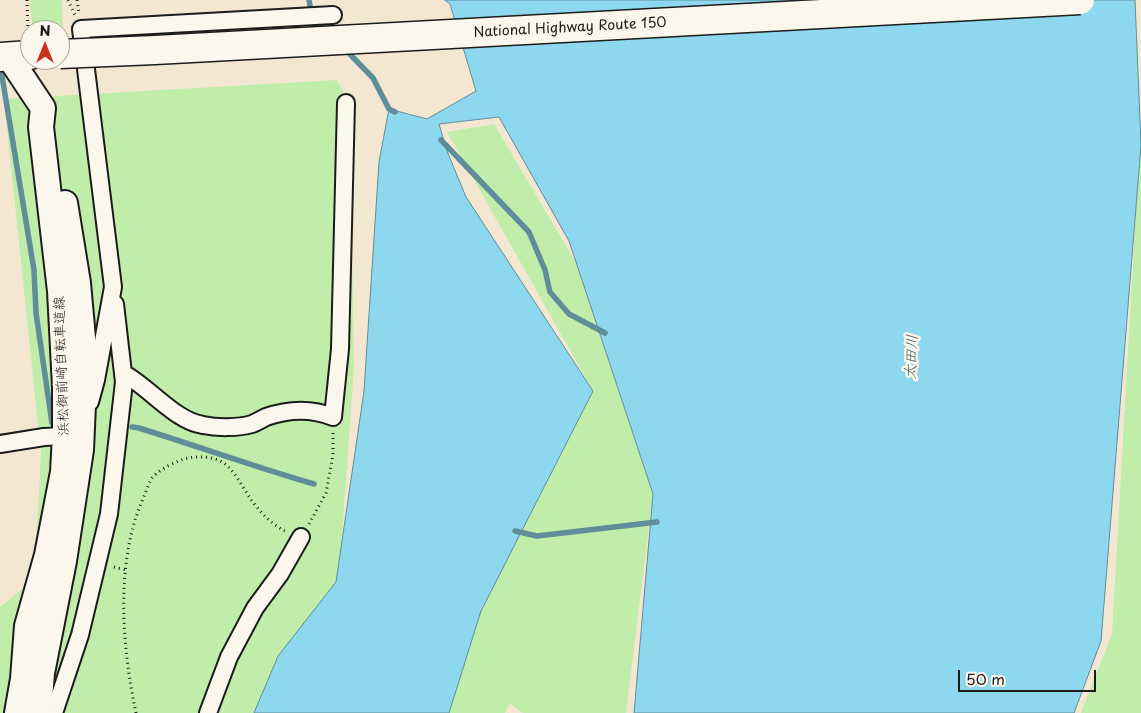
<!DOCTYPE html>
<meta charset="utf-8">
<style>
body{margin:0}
#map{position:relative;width:1141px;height:713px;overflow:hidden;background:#f3e7d2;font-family:"Playpen Sans",sans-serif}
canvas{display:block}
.north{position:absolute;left:20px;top:20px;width:50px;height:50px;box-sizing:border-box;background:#fbf7ec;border:1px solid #a29f99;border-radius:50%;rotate:0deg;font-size:14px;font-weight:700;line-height:20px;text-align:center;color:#1c1c1c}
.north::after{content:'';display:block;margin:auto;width:18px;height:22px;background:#c8321e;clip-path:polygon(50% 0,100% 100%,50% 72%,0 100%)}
.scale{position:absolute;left:958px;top:670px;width:138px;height:22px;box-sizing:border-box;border:2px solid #1c1c1c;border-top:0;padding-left:6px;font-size:15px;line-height:18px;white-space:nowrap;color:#1c1c1c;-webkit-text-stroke:4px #fbf7ec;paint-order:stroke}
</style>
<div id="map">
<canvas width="1141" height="713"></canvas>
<div class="north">N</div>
<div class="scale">50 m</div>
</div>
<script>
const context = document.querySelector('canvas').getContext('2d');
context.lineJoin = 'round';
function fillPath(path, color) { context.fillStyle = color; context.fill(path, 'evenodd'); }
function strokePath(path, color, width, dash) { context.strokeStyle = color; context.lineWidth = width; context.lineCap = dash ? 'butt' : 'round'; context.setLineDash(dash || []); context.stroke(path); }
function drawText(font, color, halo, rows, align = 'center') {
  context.font = font + ' "Playpen Sans","Klee One",sans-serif'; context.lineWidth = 5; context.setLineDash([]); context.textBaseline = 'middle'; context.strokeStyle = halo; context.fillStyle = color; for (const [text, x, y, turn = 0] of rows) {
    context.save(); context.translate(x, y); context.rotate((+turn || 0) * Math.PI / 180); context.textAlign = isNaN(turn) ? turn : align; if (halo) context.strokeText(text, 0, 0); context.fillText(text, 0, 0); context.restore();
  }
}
const green = new Path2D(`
 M29,0H62L63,35L60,36V30H33Z
 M337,80L350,103L354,368L341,548L336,582L265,686L254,713H0V607L34,579L41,454L4,99Z
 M1141,121V713H1081L1112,634Z
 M494,124L575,261L653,494L626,713H523L510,703L505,713H449L481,611L593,391L447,132Z`);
const water = new Path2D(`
 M445,0H1135L1141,145L1101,641L1074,713H634L653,494L569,241L499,117L439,124L447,151L466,197L593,391L481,611L449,713H254L278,656L336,582L364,391L379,162L389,109L427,119L476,91L450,4Z`);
const stream = new Path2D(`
 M309,0L312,16L327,31
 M344,48L373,78L389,109L395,112
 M0,64L34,270L36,313L52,423
 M441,140L529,232L545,270L550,292L569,314L605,333
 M132,427L139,428C197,446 255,467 314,484
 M515,531L537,536L657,522`);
const path = new Path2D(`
 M27,0L28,34
 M68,0L75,15
 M77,0L79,14
 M309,524L326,493L333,455V433
 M114,567L126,570
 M136,713C122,647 115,562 143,499C146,492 148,484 152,478C157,472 167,466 174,463C188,456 204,455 218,460C233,466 241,485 250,498C258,510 272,525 285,531`);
const street = new Path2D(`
 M123,373C149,387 175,421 203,425C217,428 238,428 252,424C257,422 262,419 266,417C289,409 311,408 333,417L340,349L346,103
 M90,402L96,380L113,287L81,29L333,15
 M0,444L44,437L65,436
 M54,713L80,635L109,514L124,382L115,304
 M208,713L229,657L255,608L280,574L301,537`);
const secondary = new Path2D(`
 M9,57L43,108L41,127L60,291L65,387V436L63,472L47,555L27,626L23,679L17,713
 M39,713L42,673L64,561L81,450L85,360L78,283L65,203`);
const highway = new Path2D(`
 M0,57L30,55`);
const highwayBridge = new Path2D(`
 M60,54L155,50L1080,0`);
const streetNames = [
 ["National Highway Route 150",570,28,-3],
 ["浜松御前崎自転車道線",62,366,-92]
];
const waterNames = [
 ["太田川",912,357,-87]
];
fillPath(green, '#c1edaa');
fillPath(water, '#8dd8ee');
strokePath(water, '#608d9a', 1);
strokePath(stream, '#608d9a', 5.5);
strokePath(street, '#1c1c1c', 20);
strokePath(secondary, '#1c1c1c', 28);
strokePath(highway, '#1c1c1c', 31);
strokePath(path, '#1c1c1c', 3, [1, 4]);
strokePath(street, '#fbf7ec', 16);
strokePath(secondary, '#fbf7ec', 24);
strokePath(highway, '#fbf7ec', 28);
strokePath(highwayBridge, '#1c1c1c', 31, []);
strokePath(highwayBridge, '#fbf7ec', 28);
drawText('14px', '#1c1c1c', '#fbf7ec', streetNames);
drawText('italic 15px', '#3e545b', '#fbf7ec', waterNames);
</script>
